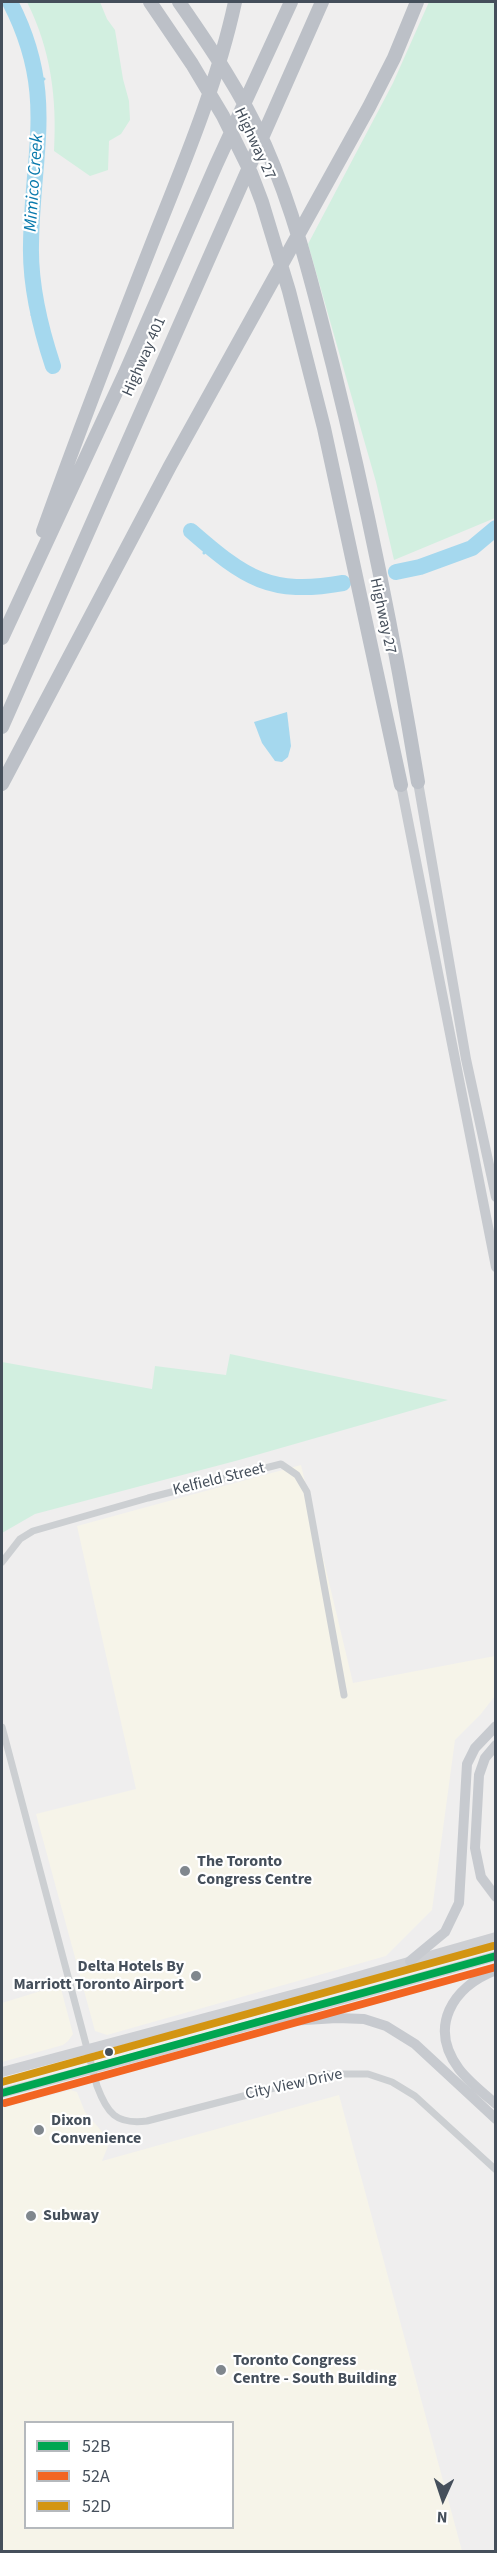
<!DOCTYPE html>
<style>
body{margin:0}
#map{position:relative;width:497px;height:2553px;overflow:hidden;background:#efeeee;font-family:"Source Sans 3",sans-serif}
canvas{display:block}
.frame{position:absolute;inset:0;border:3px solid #454f5b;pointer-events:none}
.legend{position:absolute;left:24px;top:2421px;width:210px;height:108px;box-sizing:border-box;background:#fff;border:2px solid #b5b9bd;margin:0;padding:8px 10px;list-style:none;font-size:18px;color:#454f5b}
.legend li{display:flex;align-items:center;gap:12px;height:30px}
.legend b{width:30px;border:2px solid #b5b9bd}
.north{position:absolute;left:413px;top:2469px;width:60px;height:60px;-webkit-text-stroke:4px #fff;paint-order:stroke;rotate:183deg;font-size:16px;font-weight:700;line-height:24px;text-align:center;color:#454f5b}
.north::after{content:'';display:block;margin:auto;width:21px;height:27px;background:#454f5b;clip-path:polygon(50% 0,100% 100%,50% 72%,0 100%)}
</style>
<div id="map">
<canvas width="497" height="2553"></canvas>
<div class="frame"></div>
<ul class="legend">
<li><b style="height:8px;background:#00a651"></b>52B</li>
<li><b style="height:8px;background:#f26522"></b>52A</li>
<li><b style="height:8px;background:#d39512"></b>52D</li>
</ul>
<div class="north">N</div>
</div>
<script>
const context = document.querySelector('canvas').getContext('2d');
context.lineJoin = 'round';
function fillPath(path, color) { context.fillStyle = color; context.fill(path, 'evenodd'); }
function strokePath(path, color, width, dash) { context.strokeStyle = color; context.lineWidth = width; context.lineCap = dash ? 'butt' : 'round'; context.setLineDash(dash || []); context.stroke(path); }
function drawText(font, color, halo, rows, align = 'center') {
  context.font = font + ' "Source Sans 3",sans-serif'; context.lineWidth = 4.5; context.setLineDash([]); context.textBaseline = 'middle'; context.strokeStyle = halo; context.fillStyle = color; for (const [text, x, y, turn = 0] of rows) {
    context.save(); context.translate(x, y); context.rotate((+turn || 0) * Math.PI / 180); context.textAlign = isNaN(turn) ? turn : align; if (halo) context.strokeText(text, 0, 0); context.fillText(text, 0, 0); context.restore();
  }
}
const commercial = new Path2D(`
 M301,1465L353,1683L495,1656V1696L480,1715L455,1740L432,1910L386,1956L107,2035L95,2031L36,1814L136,1789L77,1526Z
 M60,1985L73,2034L68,2041L63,2045L2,2062V2003Z
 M71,2090L77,2092L85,2112L110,2141L102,2161L339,2095L462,2551H2V2108ZM26,2422H232V2528H26Z`);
const green = new Path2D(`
 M27,2H100L107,19L115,30L123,79L129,101L130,120L121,134L109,141L108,170L90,176L54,151C57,98 51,50 27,2Z
 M429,2H495V518L394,560L376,482L308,244L393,83Z
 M230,1354L448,1400L239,1460L35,1514L2,1533V1362L152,1389L155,1366L226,1375Z`);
const water = new Path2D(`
 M287,712L291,746L288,757L282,762L275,761L262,743L254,722Z`);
const stream = new Path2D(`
 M37,78L44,79
 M32,315L36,307
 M204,553L207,544`);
const river = new Path2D(`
 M10,2C57,93 32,150 31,245C30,287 40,327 53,366
 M191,531C245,578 270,596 343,583
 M396,572L420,567L472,548L496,528`);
const minor = new Path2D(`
 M2,1562L20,1539L33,1531L148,1498L281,1464L297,1475L307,1492L344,1695
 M2,1727L97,2086C107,2113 116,2125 147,2121L328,2074H368L392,2082L415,2096L496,2170`);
const secondary = new Path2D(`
 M2,2072L314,1989L496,1937
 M2,2093L163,2050L496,1956`);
const primary = new Path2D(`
 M418,782L466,1059L496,1197
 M401,785L496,1267
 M496,1745L485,1758L479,1775L475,1848L481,1877L496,1897
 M410,1961L445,1932L459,1903L467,1764L475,1748L496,1726
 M496,1970C452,1987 428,2027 459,2069C469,2082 483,2093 496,2104
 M257,2023L337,2018L364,2019L386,2026L415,2044L496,2119`);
const motorway = new Path2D(`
 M150,2L192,64L223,116L251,173L262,202L289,291L324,428L401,785
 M179,2C211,48 242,94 265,145C296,215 314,292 333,366C367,503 395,642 418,782
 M43,531C79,431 117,332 156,233C186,158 218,81 235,2
 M2,638L125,373L216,165L291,2
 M2,727L322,2
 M2,784L170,466L369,107L394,58L417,2`);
const bus1 = new Path2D(`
 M2,2093L496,1956`);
const bus2 = new Path2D(`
 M5,2103L496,1967`);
const bus3 = new Path2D(`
 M2,2082L493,1946`);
const markers = [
 [185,1871,6,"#80878e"],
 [196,1976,6,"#80878e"],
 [109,2052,5,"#454f5b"],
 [39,2130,6,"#80878e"],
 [31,2216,6,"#80878e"],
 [221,2370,6,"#80878e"]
];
const streetNames = [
 ["Highway 27",254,144,65],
 ["Highway 401",145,357,-66],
 ["Highway 27",382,616,78],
 ["Kelfield Street",219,1480,-14],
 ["City View Drive",294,2085,-12]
];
const poiNames = [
 ["The Toronto",197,1862],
 ["Congress Centre",197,1880],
 ["Delta Hotels By",184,1967,"right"],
 ["Marriott Toronto Airport",184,1985,"right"],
 ["Dixon",51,2121],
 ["Convenience",51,2139],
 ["Subway",43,2216],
 ["Toronto Congress",233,2361],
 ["Centre - South Building",233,2379]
];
const waterNames = [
 ["Mimico Creek",35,183,-86]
];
fillPath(commercial, '#f6f4e9');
fillPath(green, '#d2efe0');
fillPath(water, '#a5d8ee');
strokePath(stream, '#a5d8ee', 3);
strokePath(river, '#a5d8ee', 16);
strokePath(minor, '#cccfd2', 7);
strokePath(secondary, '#cdcfd3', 10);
strokePath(primary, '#c7cacf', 10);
strokePath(motorway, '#bcc0c7', 14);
strokePath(bus1, '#00a651', 8);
strokePath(bus2, '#f26522', 8);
strokePath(bus3, '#d39512', 8);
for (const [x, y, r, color] of markers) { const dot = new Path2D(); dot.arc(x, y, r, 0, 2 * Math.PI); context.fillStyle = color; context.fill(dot); strokePath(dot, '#fff', 2); }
drawText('16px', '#454f5b', '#fff', streetNames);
drawText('bold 16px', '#454f5b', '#fff', poiNames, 'left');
drawText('italic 18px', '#0879ac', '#fff', waterNames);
</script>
